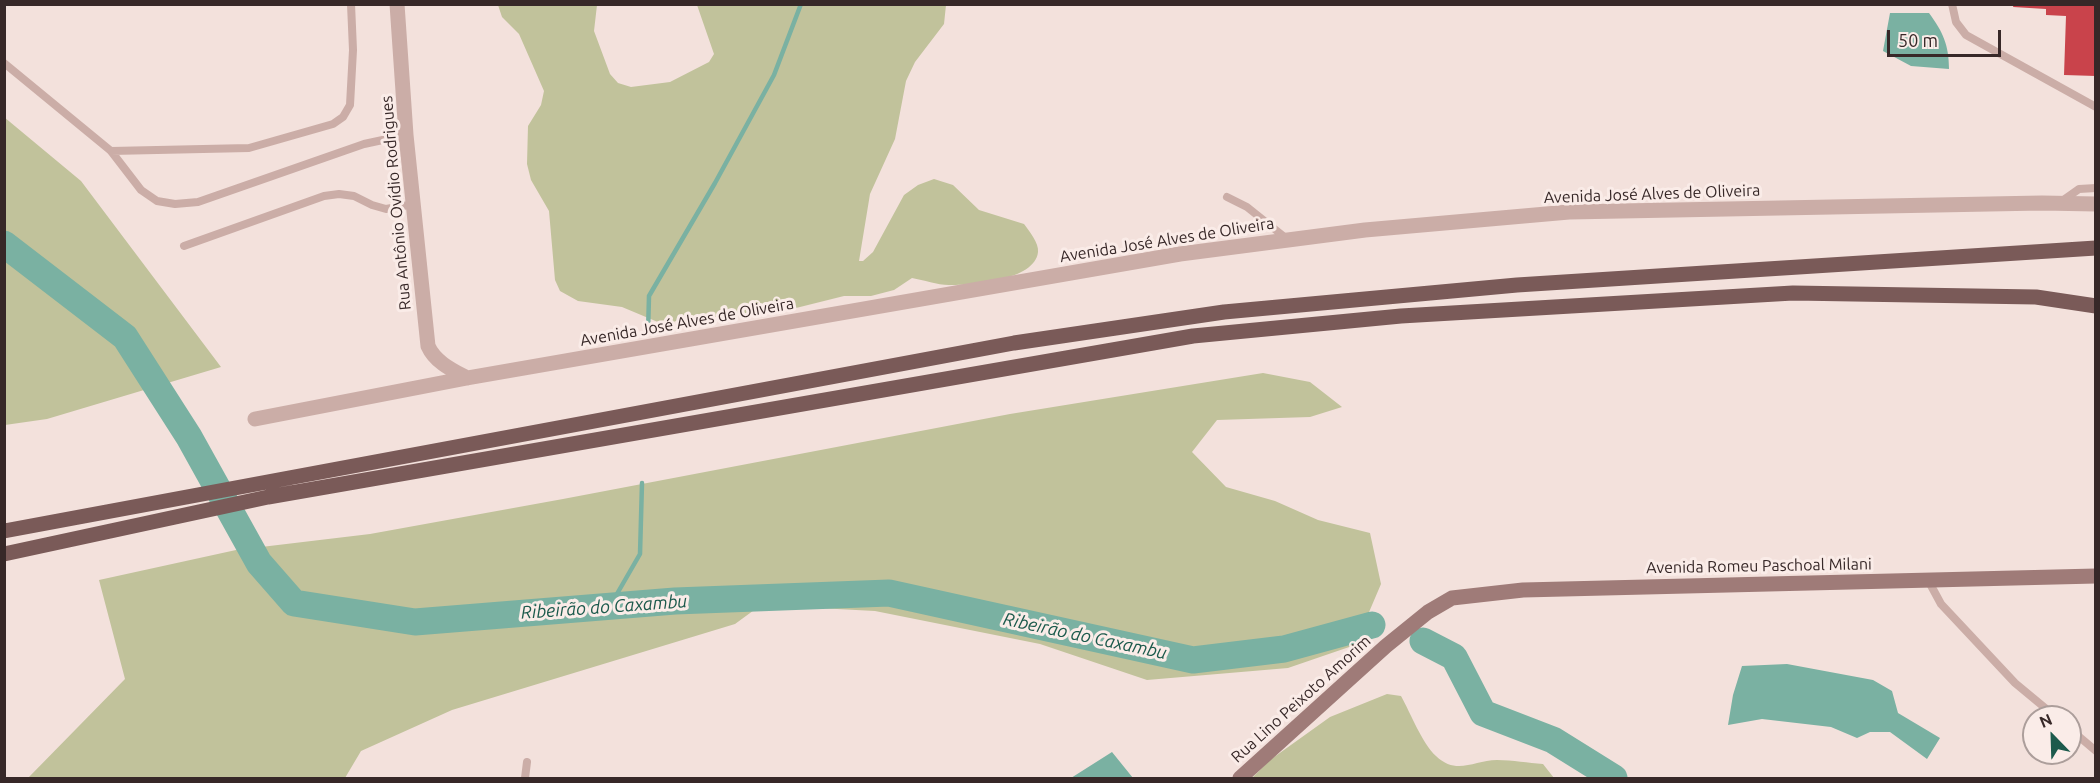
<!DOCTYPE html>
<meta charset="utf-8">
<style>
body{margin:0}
#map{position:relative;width:2100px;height:783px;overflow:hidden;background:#f3e1dc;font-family:Ubuntu,sans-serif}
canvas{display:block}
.frame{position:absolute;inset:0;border:6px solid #372828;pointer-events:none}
.north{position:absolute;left:2022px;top:705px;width:60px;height:60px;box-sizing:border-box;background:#faece8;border:2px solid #ac9e9b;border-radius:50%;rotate:337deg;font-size:16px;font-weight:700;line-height:24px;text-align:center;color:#372828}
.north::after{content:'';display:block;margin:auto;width:21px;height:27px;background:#1c5a4c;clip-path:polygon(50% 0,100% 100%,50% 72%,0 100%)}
.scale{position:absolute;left:1887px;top:30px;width:114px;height:27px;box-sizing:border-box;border:3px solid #372828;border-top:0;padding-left:8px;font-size:18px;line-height:21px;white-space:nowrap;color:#372828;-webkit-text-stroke:4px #faece8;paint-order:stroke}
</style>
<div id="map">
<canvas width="2100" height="783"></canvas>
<div class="frame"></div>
<div class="north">N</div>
<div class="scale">50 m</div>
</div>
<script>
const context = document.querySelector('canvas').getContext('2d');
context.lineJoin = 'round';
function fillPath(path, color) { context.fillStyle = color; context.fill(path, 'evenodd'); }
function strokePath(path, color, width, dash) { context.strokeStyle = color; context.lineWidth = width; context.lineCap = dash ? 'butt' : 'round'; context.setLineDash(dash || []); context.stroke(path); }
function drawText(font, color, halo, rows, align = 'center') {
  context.font = font + ' Ubuntu,sans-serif'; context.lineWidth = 6; context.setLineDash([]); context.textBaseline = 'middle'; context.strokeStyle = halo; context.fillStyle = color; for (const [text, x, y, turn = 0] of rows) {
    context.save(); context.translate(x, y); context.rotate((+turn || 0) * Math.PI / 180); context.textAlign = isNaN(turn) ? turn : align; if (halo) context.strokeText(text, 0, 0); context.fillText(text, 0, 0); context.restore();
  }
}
const green = new Path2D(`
 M498,5H597L594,31L610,74L618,83L631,87L670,82L709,62L714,54L697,5H946L944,24L915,62L906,81L895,139L870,194L859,261H863L873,252L904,195L918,185L934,179L953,185L979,210L1024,224C1029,231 1039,243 1038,252C1035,281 970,285 949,285C937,285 924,280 912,278L894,290L871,296H844L792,309L716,317H687L665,325L622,307L578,301L560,291L555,280L549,211L531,180L527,164L528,126L541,105L544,91L519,34L502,17Z
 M4,117L81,181L221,367L47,419L5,425Z
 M1263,373L1310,382L1342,407L1310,417L1217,420L1192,452L1226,487L1275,501L1318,520L1370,533L1381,584L1355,645L1288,668L1147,680L1040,644L875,611L761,605L735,624L452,710L361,751L345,778H28L125,679L99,580L236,550L370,534L563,499L1010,414Z
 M1387,694L1401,696C1411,714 1422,743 1436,756C1457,776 1474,760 1497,760C1513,760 1528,763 1543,764L1554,778H1252L1270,760L1330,717Z`);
const water = new Path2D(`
 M1890,13H1929C1943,32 1949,45 1949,69L1911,66L1883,51Z
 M1787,664L1873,680L1892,691L1898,713L1940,738L1927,759L1890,732H1870L1857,738L1831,727L1762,719L1728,725L1733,695L1742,666Z
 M1112,752L1133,778H1071Z`);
const stream = new Path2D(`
 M648,333L649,296L715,183L774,75L801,4
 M610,606L640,554L642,483`);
const river = new Path2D(`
 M4,244L125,337L189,437L259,563L294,603L415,622L675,601L889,593L1193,660L1284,649L1372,625
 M1423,641L1454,657L1483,713L1553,740L1614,778`);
const building = new Path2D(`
 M2014,4H2096V76L2064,75L2066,16L2046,15V9L2013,7Z`);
const lane = new Path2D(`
 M1952,4L1956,22L1966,35L2096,107
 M4,63L111,151L141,190L157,201L175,204L198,202L364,144L406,135
 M111,151L249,148L333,124L343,117L350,105L353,50L351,4
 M1227,197L1247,207L1287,239
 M2062,201L2079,189L2096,188
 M184,246L324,196L339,194L354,196L372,205L386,209L414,204
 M1928,580L1941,604L2015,683L2056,717
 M2070,729L2096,751
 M525,778L527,762`);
const street = new Path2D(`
 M397,4L406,135L428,346C435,362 452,370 467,378
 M255,419L467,378L1180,254L1365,230L1569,212L2042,203L2096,204`);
const secondary = new Path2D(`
 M1240,778L1386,646L1428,612L1452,598L1523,590L2096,576`);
const primary = new Path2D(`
 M4,531L1014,343L1224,312L1517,285L2096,248
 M4,554L268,497L1193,336L1401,316L1793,293L2036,297L2096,306`);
const streetNames = [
 ["Avenida José Alves de Oliveira",1652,194,-2],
 ["Rua Antônio Ovídio Rodrigues",396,203,-95],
 ["Avenida José Alves de Oliveira",1167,240,-9],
 ["Avenida José Alves de Oliveira",687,322,-10],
 ["Avenida Romeu Paschoal Milani",1759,566,-1],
 ["Rua Lino Peixoto Amorim",1301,699,-42]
];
const waterNames = [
 ["Ribeirão do Caxambu",604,607,-4],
 ["Ribeirão do Caxambu",1085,636,12]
];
fillPath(green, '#c1c29b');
fillPath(water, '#7ab1a2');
strokePath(stream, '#7ab1a2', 4.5);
strokePath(river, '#7ab1a2', 27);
fillPath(building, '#c9434b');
strokePath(lane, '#cbada7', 8);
strokePath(street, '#cbada7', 15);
strokePath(secondary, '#9f7b78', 15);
strokePath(primary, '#7a5a58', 15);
drawText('16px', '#372828', '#faece8', streetNames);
drawText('italic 18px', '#1c5a4c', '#faece8', waterNames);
</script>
